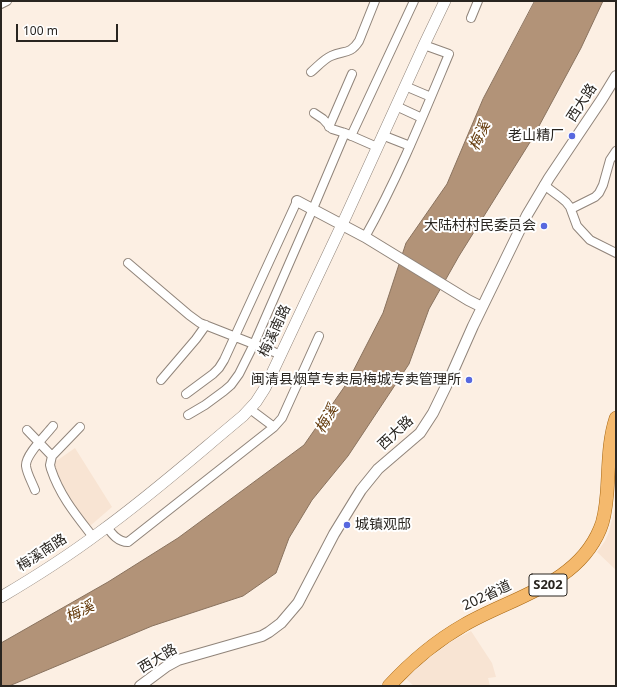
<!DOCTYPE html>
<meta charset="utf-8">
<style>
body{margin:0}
#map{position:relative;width:617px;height:687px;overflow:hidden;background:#fcefe3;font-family:"Noto Sans",sans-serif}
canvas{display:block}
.frame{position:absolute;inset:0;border:2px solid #292520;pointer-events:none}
.scale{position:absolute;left:16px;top:24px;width:102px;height:18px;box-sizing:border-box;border:2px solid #292520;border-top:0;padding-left:5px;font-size:12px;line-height:14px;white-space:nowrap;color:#292520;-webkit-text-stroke:3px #fff;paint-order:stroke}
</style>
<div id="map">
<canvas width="617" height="687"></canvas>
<div class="frame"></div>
<div class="scale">100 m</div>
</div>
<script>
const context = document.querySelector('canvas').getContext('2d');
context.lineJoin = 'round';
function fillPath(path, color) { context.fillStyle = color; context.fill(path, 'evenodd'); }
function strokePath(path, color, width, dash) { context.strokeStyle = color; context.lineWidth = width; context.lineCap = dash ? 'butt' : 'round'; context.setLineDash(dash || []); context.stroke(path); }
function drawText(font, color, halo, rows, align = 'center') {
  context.font = font + ' "Noto Sans","Noto Sans SC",sans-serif'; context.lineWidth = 4; context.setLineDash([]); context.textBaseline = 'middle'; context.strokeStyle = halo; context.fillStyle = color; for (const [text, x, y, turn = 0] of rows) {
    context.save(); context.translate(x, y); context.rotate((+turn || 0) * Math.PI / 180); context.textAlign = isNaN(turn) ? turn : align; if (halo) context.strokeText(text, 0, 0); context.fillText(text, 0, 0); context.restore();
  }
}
const built = new Path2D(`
 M75,448L112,507L90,526L86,522L77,511L52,464Z
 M615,508L616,509V570L597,552L605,541L609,532Z
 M471,631L492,663L496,677L488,678L490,686H414L406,679L425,661L452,641Z`);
const water = new Path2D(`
 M535,1H603L581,48L532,139L459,256L429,309L409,364L348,456L312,500L289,538L276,573L243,596L152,626L9,686H1V643L108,582L178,538L304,445L347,383L383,313L406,243L447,184L483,99Z`);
const minor = new Path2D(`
 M1,4L7,1
 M471,18L478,1
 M311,72C317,67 324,59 331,56C344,50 350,55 359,41L375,1
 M405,86L431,97
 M396,106L422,118
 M314,113L323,119L332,129L345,133
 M329,127L352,74
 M382,135L410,146
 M351,136L414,1
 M544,185L560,197L566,202L570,207L577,226L590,240L616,253
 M571,209L595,197L599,193L603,185L610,160L616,151
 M365,237C398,178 423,116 449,54L424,45
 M128,263L189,315L200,323L274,352
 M161,380L196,339L206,325
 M186,394L213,374L219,368L224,360L297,201
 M250,409L274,427
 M188,415L205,405L224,391L231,385L239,374L254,344L312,211L345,133L377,147
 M27,430L52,456L50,465L51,469C60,496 76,515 93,537
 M52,456L80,427
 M35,490C32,482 27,474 26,466C25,455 46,435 53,426
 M107,527C112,534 118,542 128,542L274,427L282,418L319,336`);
const tertiary = new Path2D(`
 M297,201L365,237L468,300L482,307
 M140,686L167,666L178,660L262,636L269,632L281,623L298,603L334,534L353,503L361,490L378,469L420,433L433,413L450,378L473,326L527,215L549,178L602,99L616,76`);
const secondary = new Path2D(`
 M1,597C35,577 68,556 100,532C150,496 196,455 243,416L256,402L265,388L346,216L424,45L445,1`);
const primary = new Path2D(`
 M389,686C411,662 436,641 464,625C512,597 577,585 600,529C605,518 606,505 607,493C609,468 608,442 616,418`);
const markers = [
 [572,136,4,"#5768df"],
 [544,226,4,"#5768df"],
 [469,380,4,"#5768df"],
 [347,525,4,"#5768df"]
];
const shields = [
 [548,585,38]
];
const shieldNames = [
 ["S202",548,585]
];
const streetNames = [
 ["西大路",582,103,-57],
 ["梅溪南路",275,331,-65],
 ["西大路",396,433,-43],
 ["梅溪南路",42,553,-33],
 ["202省道",487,596,-25],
 ["西大路",158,659,-31]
];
const poiNames = [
 ["老山精厂",564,136],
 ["大陆村村民委员会",536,226],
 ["闽清县烟草专卖局梅城专卖管理所",461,380],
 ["城镇观邸",355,525,"left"]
];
const waterNames = [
 ["梅溪",480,136,-65],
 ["梅溪",327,419,-60],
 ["梅溪",80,612,-26]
];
fillPath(built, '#f8e4d3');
fillPath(water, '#b29378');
strokePath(water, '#89725e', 1);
strokePath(minor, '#90847a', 10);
strokePath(tertiary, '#90847a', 12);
strokePath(secondary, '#90847a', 12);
strokePath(primary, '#a86712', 14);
strokePath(minor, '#fff', 8);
strokePath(tertiary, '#fff', 10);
strokePath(secondary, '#fff', 11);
strokePath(primary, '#f4b96d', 13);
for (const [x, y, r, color] of markers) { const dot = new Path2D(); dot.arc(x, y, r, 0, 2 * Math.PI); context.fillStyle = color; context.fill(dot); strokePath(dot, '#fff', 1.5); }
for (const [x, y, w] of shields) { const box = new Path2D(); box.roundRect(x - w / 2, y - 11, w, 22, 3); context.fillStyle = '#fff'; context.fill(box); strokePath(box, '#292520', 1); }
drawText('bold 13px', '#292520', null, shieldNames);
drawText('14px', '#292520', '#fff', streetNames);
drawText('14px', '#292520', '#fff', poiNames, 'right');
drawText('italic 15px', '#653b0c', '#fff', waterNames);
</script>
